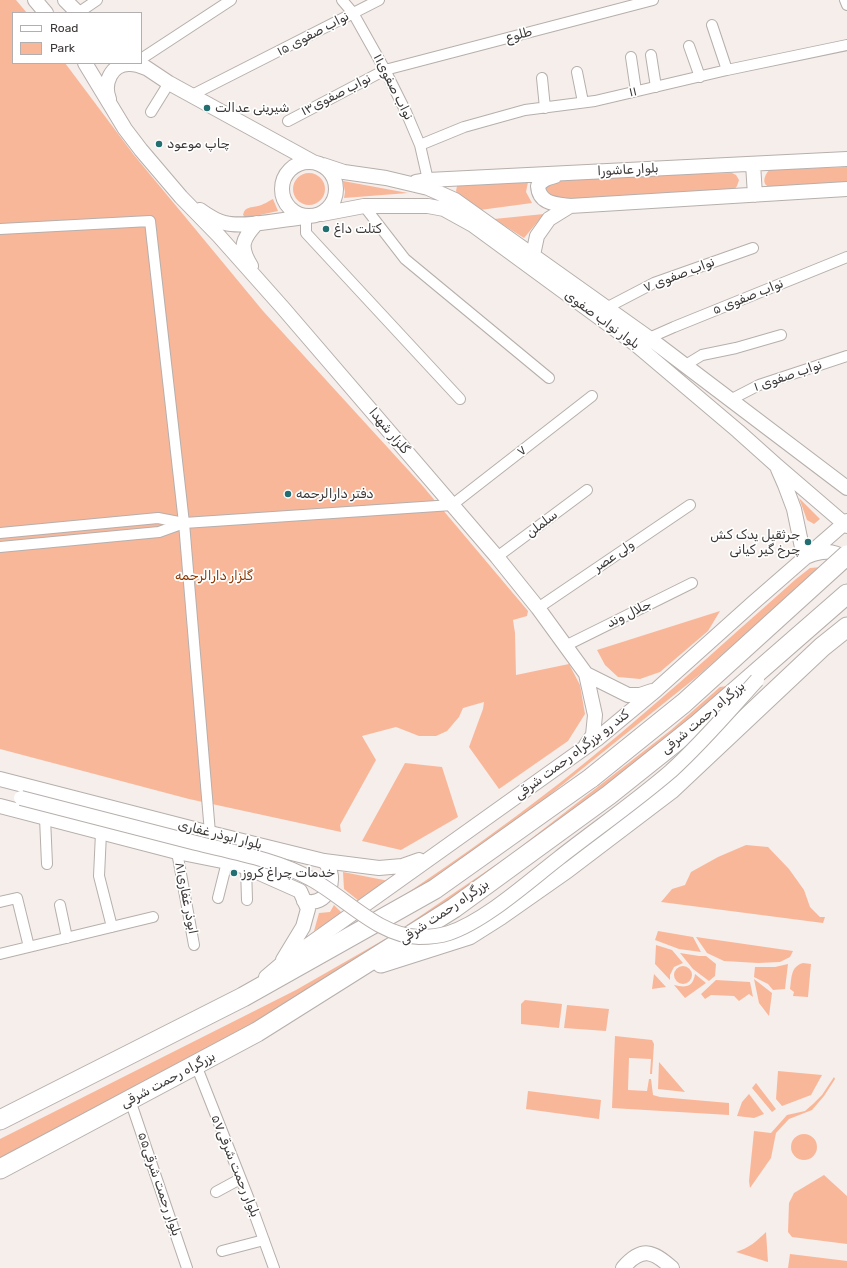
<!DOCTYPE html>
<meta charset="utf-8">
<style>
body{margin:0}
#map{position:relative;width:847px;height:1268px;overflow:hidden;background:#f6eeea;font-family:Rubik,sans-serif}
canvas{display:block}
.legend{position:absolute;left:12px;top:12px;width:130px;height:52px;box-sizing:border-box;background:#fff;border:1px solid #b1afaf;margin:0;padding:5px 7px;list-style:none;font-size:12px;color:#3b3837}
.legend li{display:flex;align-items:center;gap:8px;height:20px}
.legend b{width:20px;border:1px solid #b1afaf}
</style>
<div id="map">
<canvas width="847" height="1268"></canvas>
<ul class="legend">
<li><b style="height:5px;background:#fff"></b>Road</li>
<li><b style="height:11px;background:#f9b79a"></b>Park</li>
</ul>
</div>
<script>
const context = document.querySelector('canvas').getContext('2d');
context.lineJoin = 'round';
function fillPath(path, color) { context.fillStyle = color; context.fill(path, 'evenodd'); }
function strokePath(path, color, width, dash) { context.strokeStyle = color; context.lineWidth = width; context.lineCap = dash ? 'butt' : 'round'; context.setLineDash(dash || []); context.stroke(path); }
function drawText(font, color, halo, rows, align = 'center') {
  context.font = font + ' Rubik,"Noto Naskh Arabic",sans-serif'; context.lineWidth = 3.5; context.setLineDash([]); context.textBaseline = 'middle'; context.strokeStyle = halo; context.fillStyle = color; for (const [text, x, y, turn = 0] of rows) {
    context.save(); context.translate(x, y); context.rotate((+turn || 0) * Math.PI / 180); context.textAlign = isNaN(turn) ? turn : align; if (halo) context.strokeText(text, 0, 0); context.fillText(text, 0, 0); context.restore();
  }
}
const green = new Path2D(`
 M0,0H16L27,13H13V63H65L134,155L263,311L421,484L528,611L527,616L513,620L515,633L516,675L569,664L580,685L585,714L568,741L499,789L469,747L483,709L484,702L463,708L459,717L447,731L436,736H419L396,727L362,736L376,760L340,825L341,832L189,799L0,749Z
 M847,167V182C827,184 807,187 787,187C782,187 776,188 771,187C761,186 764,176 769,170Z
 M293 189a16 16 0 1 1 32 0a16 16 0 1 1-32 0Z
 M732,173L736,175L739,180L737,186L734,190L581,199H559L547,193L546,188L548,183L557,181L650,175Z
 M343,181L408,193L344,198L345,192Z
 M528,182L526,192L532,203L480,210L460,198L456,191L457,186Z
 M273,199L278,211L246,218L243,215C245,206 251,208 258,206C263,205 269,201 273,199Z
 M544,214L524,238L494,219Z
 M799,498L820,519L814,524L807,520Z
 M822,567L699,675L511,826L406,899L379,912C441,871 502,828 561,782C642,718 718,648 796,579L810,568Z
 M720,611L708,631L660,672L640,679L618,677L605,665L597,650Z
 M727,686L664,743L411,929L407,925L510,855L671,730L720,687Z
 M405,763L442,767L458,817L401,850L362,841Z
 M746,845L768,847L789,869L804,890L810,907L820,917H825L823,923L661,902L672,889L685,885L691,872L718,857Z
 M343,872L389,881L359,901L344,889Z
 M334,905L343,914L314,931L319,913L330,912Z
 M658,931L693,937L701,952L679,949L655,940Z
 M696,937L793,951L790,957L780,962L758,963L724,961L707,953Z
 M385,939L393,942L241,1031L0,1160V1139L296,990Z
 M656,945L672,950L683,963L674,967L670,975V980L655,964Z
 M680,953L699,956H706L716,964L715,976L709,981L693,969Z
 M803,963L811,964L808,997L793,996L794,992L790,989C792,978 790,967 803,963Z
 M788,964L785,989L773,990L768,984L754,977L755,967H775Z
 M674 975a9 9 0 1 1 18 0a9 9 0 1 1-18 0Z
 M654,974L666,987L652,989Z
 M695,974L706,983L685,998L674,985C686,988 693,987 695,974Z
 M754,979L772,993L769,1016L759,1003Z
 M716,980L750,982L753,997L749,994L739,1001L734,996L711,995L705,999L701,994Z
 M525,1000L562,1004L559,1028L521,1024V1004Z
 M567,1005L609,1009L606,1031L564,1028Z
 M615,1036L652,1040L654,1044L652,1074H650L651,1059L629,1058L628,1090L647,1091L649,1079H651L653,1095L660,1097L729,1103V1115L612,1108Z
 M659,1062L685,1092L658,1089Z
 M778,1071L822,1075L811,1095L782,1106L776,1099Z
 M834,1077L835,1079L824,1096L812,1110L789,1119L776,1133L771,1158L750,1188L749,1181L754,1131L771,1133L787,1115L805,1111L813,1104L822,1095Z
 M756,1083L776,1109L772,1112L752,1088Z
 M528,1091L601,1100L599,1119L526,1109Z
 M749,1094L764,1114L754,1118L737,1116L742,1102Z
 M791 1147a13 13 0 1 1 26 0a13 13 0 1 1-26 0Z
 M824,1175L847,1196V1244L792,1237L788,1232L789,1203L794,1193Z
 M766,1232L768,1262L736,1252C749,1248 757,1241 766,1232Z
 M790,1254L847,1261V1268H788Z`);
const street = new Path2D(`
 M342,0L353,13L385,70L406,112L420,145L428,180
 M845,0L847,5
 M78,13L97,0
 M712,25L727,70
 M689,46L700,77
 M651,55L656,87
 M631,57L636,91
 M141,59L231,0
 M577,72L583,102
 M542,78L545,108
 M192,95L379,0
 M151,112L169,83
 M288,121L385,70L653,0
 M420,145L464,127L525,110L595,101L727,70L847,45
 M364,206L405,259L549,378
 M306,217V233L460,399
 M0,229L150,221L184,523L210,833
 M606,308L654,283L753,248
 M649,338L674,327L847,257
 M684,366L702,355L736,348L781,335
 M730,400L759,385L847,356
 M0,533L158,518L184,523L452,505L592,396
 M0,547L159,532L184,523
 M497,557L587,490
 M538,608L690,505
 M565,646L692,583
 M45,818L47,864
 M101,833L99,876L112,927
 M177,852L194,945
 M246,867L247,900
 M218,898L227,862
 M0,902L17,898L29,947
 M60,905L67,938
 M0,954L153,917
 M196,1065L250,1202L274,1268
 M130,1100L187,1268
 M216,1192L240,1179
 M222,1251L264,1240`);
const secondary = new Path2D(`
 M35,0L46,13
 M65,0L78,13
 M85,63L125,129L141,150L181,197L219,236L283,308L497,557L538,608L586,674
 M139,63L169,83L313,162
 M109,99C103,84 111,63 130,64C136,64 141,66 146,68
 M282 189a27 27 0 1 1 54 0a27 27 0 1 1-54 0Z
 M753,164L755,195
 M323,165L344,172L386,178L428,188L455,200L649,338L847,488
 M555,176C548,178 543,179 538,186C539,204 556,204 570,206L847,189
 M416,182L428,180L847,159
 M200,210C207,215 215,221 225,223C243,228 285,219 305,217
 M322,214L364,206H428L444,209L473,225L634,343L738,431L776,465L847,526
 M533,255L537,236L549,219L570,206
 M251,266C239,247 242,239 257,223
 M778,469L785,485L794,509L804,557
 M808,556C823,550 833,550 847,559
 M586,745L593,735L595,715L586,674L628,695H640L652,691
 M0,779L210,833L324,861L379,868L402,866L419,860
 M0,806L177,852L227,862L246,867L300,891L308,909L303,927L283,960
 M304,901C327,908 340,878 324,861
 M266,977L279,966L597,739L656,690L753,603L847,521
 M623,1268C642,1246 653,1251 672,1268`);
const highway = new Path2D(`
 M381,963L469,935L499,916L566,869L670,790L822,647L847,627
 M0,1120L243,997L435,889L591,778
 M0,1169L257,1032L454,908L609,795L698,724L847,594`);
const secondaryBridge = new Path2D(`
 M21,798C80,813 138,828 196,843C233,852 278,860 311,879C345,897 378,936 419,937C429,937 440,936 449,933C485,921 528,882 559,858C596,829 635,802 671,771C702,743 729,711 757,680`);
const highwayBridge = new Path2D(`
 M591,778L684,703L847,555`);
const markers = [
 [207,108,4,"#236e70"],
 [159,144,4,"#236e70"],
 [326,229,4,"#236e70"],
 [288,494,4,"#236e70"],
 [808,542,4,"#236e70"],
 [234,873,4,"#236e70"]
];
const streetNames = [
 ["نواب صفوی ۱۵",313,34,-28],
 ["طلوع",519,35,-15],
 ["۱۱نواب صفوی",393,87,63],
 ["۱۱",633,92,-13],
 ["۱۳نواب صفوی",336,95,-27],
 ["بلوار عاشورا",628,170,-3],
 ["نواب صفوی ۷",679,275,-21],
 ["نواب صفوی ۵",748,297,-22],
 ["بلوار نواب صفوی",602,320,36],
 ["نواب صفوی ۱",788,376,-19],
 ["گلزار شهدا",389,431,50],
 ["۷",522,451,-38],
 ["سلملن",542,524,-37],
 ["ولی عصر",614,556,-34],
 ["جلال وند",629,614,-26],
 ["بزرگراه رحمت شرقی",703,718,-40],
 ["کند رو بزرگراه رحمت شرقی",572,755,-37],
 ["بلوار ابوذر غفاری",220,835,14],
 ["۸۱ابوذر غفاری",186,898,79],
 ["بزرگراه رحمت شرقی",444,912,-34],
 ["بزرگراه رحمت شرقی",168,1080,-28],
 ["۵۷بلوار رحمت شرقی",235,1166,68],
 ["بلوار رحمت شرقی۵۵",159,1184,71]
];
const poiNames = [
 ["شیرینی عدالت",215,108],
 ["چاپ موعود",167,144],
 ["کتلت داغ",334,229],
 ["دفتر دارالرحمه",296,494],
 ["جرثقیل یدک کش",800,535,"right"],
 ["چرخ گیر کیانی",800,550,"right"],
 ["خدمات چراغ کروز",242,873]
];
const parkNames = [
 ["گلزار دارالرحمه",214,576]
];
fillPath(green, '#f9b79a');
strokePath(street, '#b6afac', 12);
strokePath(secondary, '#b6afac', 16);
strokePath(highway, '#b6afac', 21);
strokePath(street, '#fff', 10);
strokePath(secondary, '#fff', 14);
strokePath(highway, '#fff', 19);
strokePath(secondaryBridge, '#b6afac', 16, []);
strokePath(highwayBridge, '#b6afac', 21, []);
strokePath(secondaryBridge, '#fff', 14);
strokePath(highwayBridge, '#fff', 19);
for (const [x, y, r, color] of markers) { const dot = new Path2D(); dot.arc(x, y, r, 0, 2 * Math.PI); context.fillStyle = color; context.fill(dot); strokePath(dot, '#fff', 1.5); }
drawText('13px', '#3b3837', '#fff', streetNames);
drawText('13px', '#3b3837', '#fff', poiNames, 'left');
drawText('13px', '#8b3701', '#fff', parkNames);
</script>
